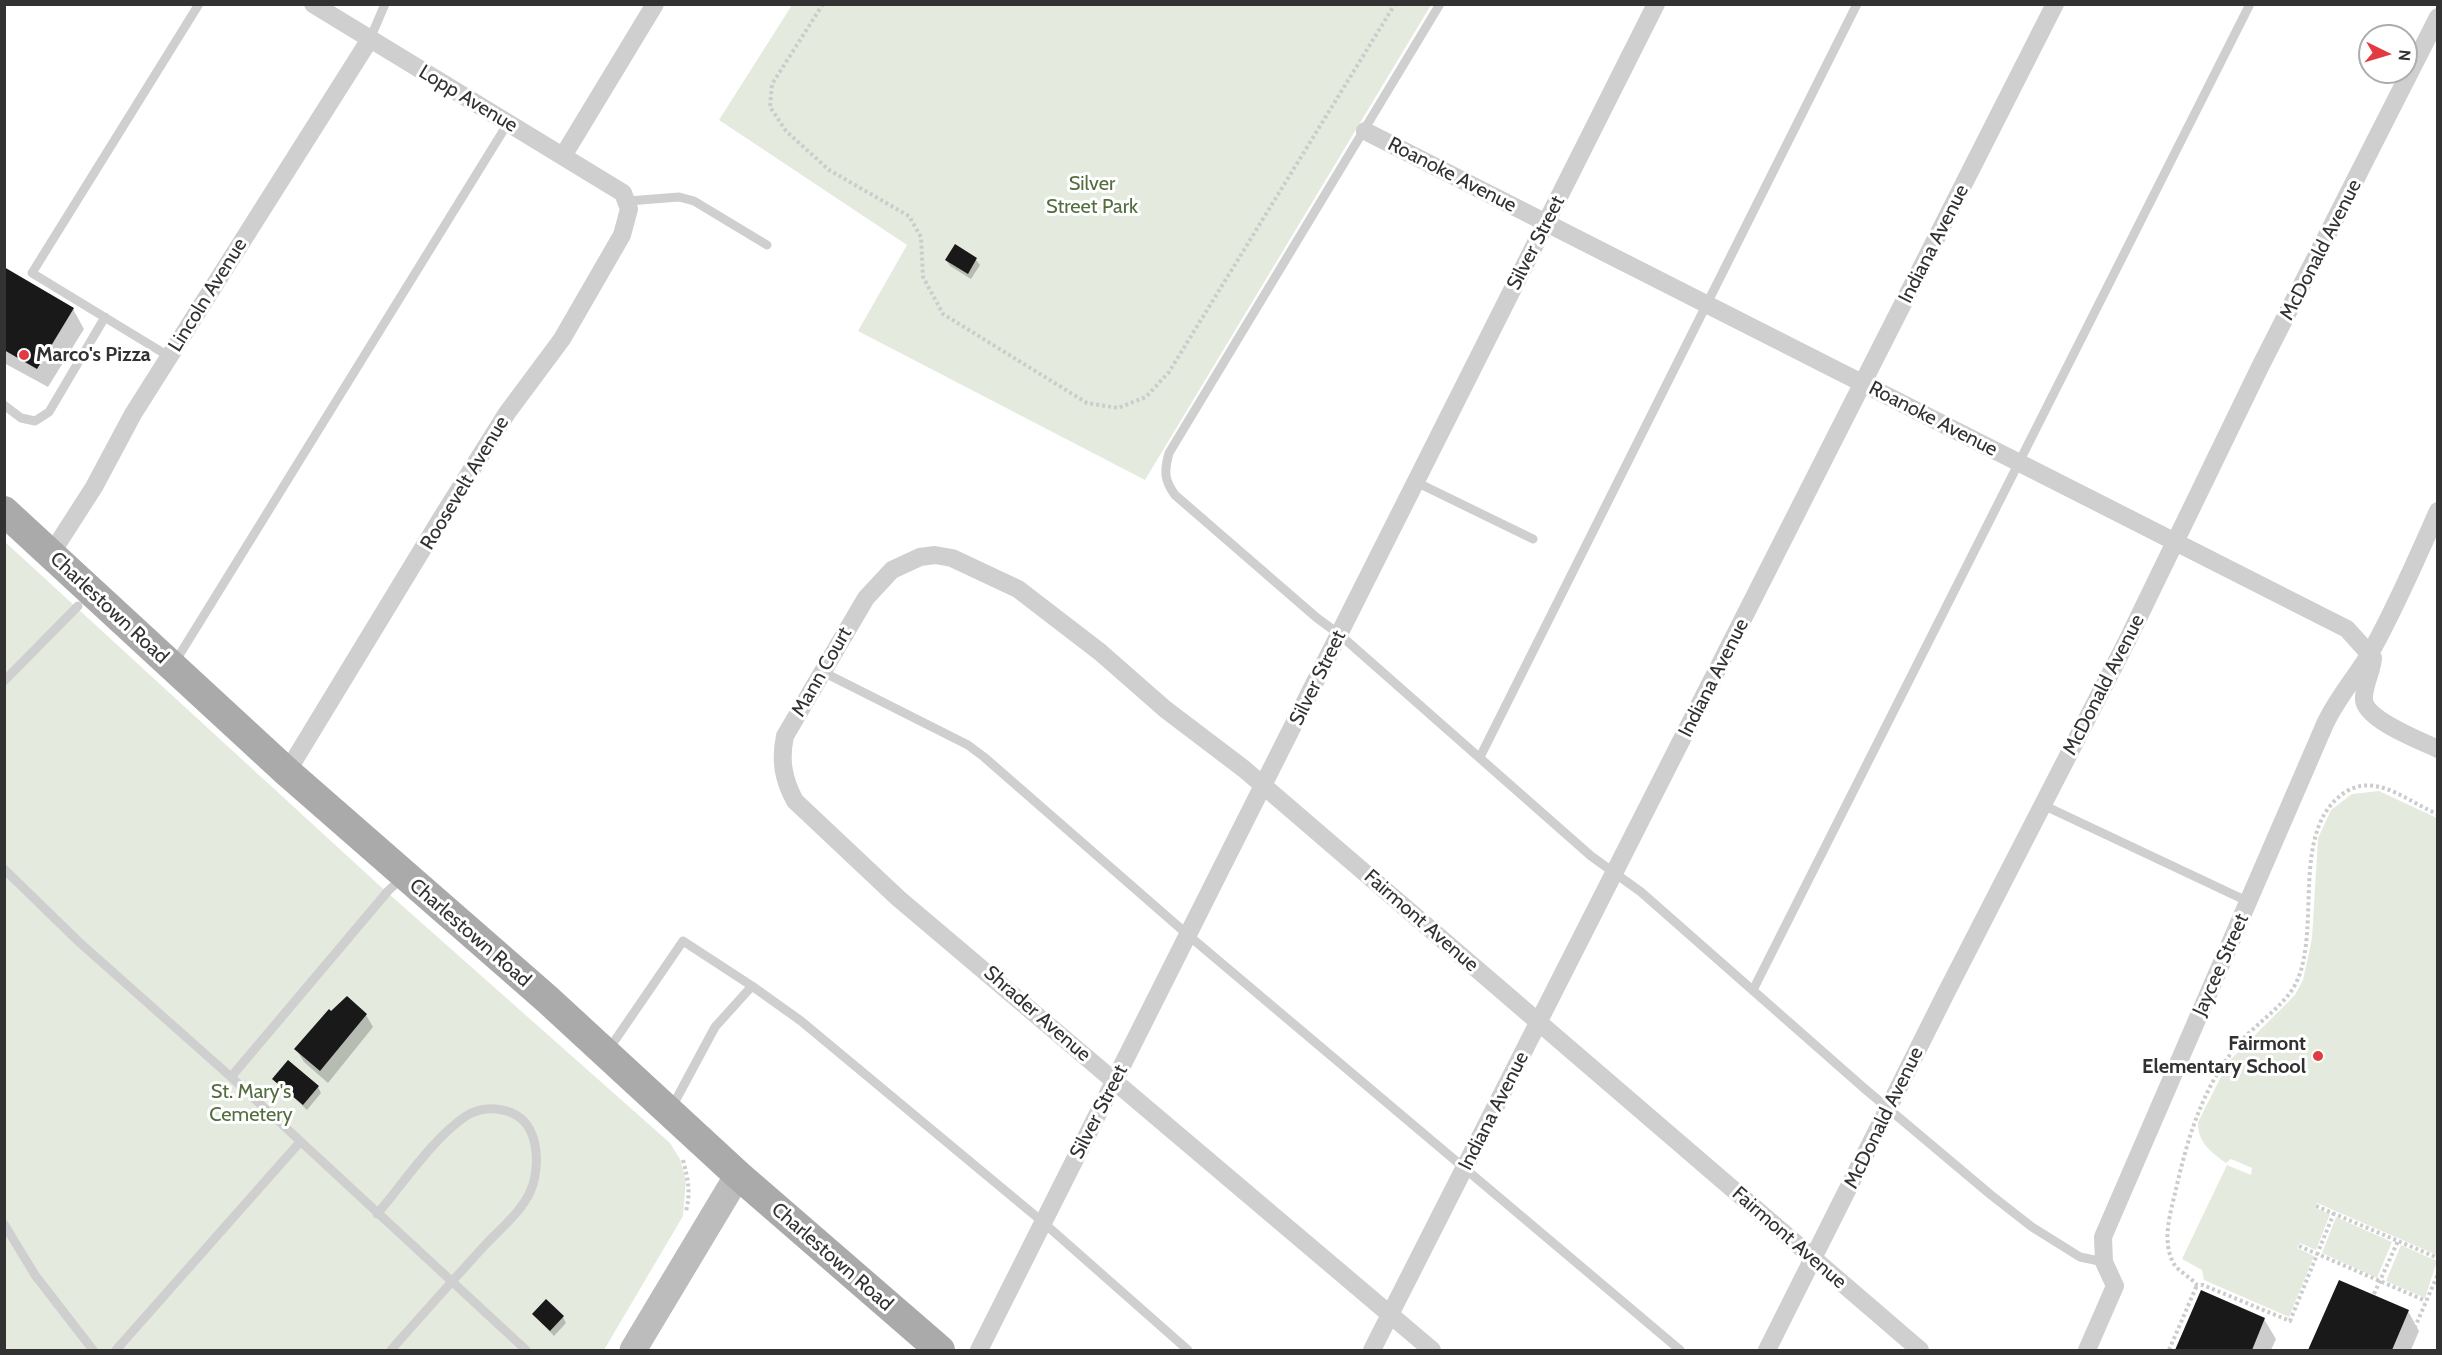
<!DOCTYPE html>
<style>
body{margin:0}
#map{position:relative;width:2442px;height:1355px;overflow:hidden;background:#fff;font-family:Cabin,sans-serif}
canvas{display:block}
.frame{position:absolute;inset:0;border:6px solid #323232;pointer-events:none}
.north{position:absolute;left:2358px;top:24px;width:60px;height:60px;box-sizing:border-box;background:#fff;border:2px solid #adadad;border-radius:50%;rotate:95deg;font-size:16px;font-weight:700;line-height:24px;text-align:center;color:#323232}
.north::after{content:'';display:block;margin:auto;width:21px;height:27px;background:#e23a41;clip-path:polygon(50% 0,100% 100%,50% 72%,0 100%)}
</style>
<div id="map">
<canvas width="2442" height="1355"></canvas>
<div class="frame"></div>
<div class="north">N</div>
</div>
<script>
const context = document.querySelector('canvas').getContext('2d');
context.lineJoin = 'round';
function fillPath(path, color) { context.fillStyle = color; context.fill(path, 'evenodd'); }
function strokePath(path, color, width, dash) { context.strokeStyle = color; context.lineWidth = width; context.lineCap = dash ? 'butt' : 'round'; context.setLineDash(dash || []); context.stroke(path); }
function drawText(font, color, halo, rows, align = 'center') {
  context.font = font + ' Cabin,sans-serif'; context.lineWidth = 6; context.setLineDash([]); context.textBaseline = 'middle'; context.strokeStyle = halo; context.fillStyle = color; for (const [text, x, y, turn = 0] of rows) {
    context.save(); context.translate(x, y); context.rotate((+turn || 0) * Math.PI / 180); context.textAlign = isNaN(turn) ? turn : align; if (halo) context.strokeText(text, 0, 0); context.fillText(text, 0, 0); context.restore();
  }
}
const green = new Path2D(`
 M792,5H1431L1145,480L858,331L907,245L719,120Z
 M4,541L380,886L670,1143L680,1159L686,1180L683,1216L604,1350H5Z
 M2379,791L2437,818V1255L2317,1203L2315,1208L2330,1214L2316,1250L2300,1243L2297,1248L2314,1256L2289,1317L2204,1280L2202,1270L2182,1259L2227,1165L2251,1175L2252,1168L2231,1159L2226,1163C2211,1152 2197,1142 2198,1122L2229,1061L2295,995L2303,980L2312,938L2318,838L2331,810L2352,794Z
 M2336,1217L2392,1242L2377,1278L2322,1253Z
 M2401,1245L2437,1261L2425,1298L2386,1281Z`);
const shadow = new Path2D(`
 M955,246L976,260L980,265L971,279L950,266L946,260Z
 M4,268L73,309L84,329L48,387L4,363Z
 M331,1013L366,1015L373,1027L328,1083L304,1062L296,1049Z
 M274,1079L318,1087L321,1093L307,1110Z
 M2339,1281L2408,1311L2419,1331L2411,1350H2310Z
 M2202,1292L2264,1319L2276,1339L2271,1350H2176Z
 M534,1315L563,1317L566,1323L554,1336Z`);
const building = new Path2D(`
 M955,244L977,258L968,274L945,260Z
 M4,267L74,308L37,369L4,350Z
 M347,996L367,1014L320,1071L294,1049L329,1009L331,1011Z
 M288,1060L319,1086L303,1105L272,1079Z
 M2339,1280L2409,1310L2392,1350H2308Z
 M2201,1290L2265,1318L2252,1350H2175Z
 M546,1299L564,1316L550,1331L532,1314Z`);
const path = new Path2D(`
 M823,4L772,84L770,107L786,131L829,170L909,216L921,237L923,277L943,314L1087,403L1118,408L1146,397L1169,372L1395,4
 M683,1160C688,1179 691,1192 686,1211
 M2316,1206L2438,1258
 M2334,1213L2290,1321L2203,1285H2197C2190,1276 2176,1271 2172,1260C2162,1238 2171,1211 2176,1189C2188,1137 2202,1089 2236,1047C2253,1025 2286,1006 2297,981C2322,925 2288,824 2349,790C2379,774 2411,804 2438,814
 M2299,1246L2426,1301
 M2374,1294L2398,1241
 M2169,1350L2197,1285
 M2405,1350L2438,1274`);
const service = new Path2D(`
 M1440,4L1169,453C1164,471 1164,480 1175,495L1317,618L1339,634L1591,856L1641,892L1865,1089L1991,1195L2032,1227L2080,1257L2104,1262
 M370,39L385,4
 M628,201L679,197L694,201L767,245
 M170,357L32,273L199,4
 M4,405L21,418L35,421L49,412L105,317
 M1416,482L1533,539
 M175,662L508,123
 M821,671L968,745L984,757L1188,935L1680,1350
 M4,681L78,606
 M1480,757L1857,4
 M2043,805L2249,902
 M4,869L79,942L231,1077
 M402,878L388,891L231,1077L526,1350
 M1753,990L2250,4
 M609,1049L683,941L752,986
 M672,1107L715,1027L752,986L801,1021L1044,1223L1188,1350
 M377,1214C403,1184 433,1138 466,1116C487,1103 519,1108 530,1130C539,1147 538,1175 530,1192C521,1212 500,1229 486,1244C454,1279 422,1315 391,1350
 M4,1224L35,1275L93,1350
 M116,1350L300,1142`);
const minor = new Path2D(`
 M1365,131L2347,629L2373,658C2372,672 2363,686 2364,700C2366,720 2421,741 2438,749
 M563,156L655,4
 M51,554L94,487L133,414L370,39
 M287,772L442,517L507,413L562,339L622,235L629,209L623,193L313,4
 M979,1350L1656,4
 M1372,1350L2055,4
 M1432,1350L898,898L795,801C783,779 780,760 785,736L866,598L892,570L920,557L935,555L952,558L1018,589L1100,652L1165,709L1244,769L1920,1350
 M1767,1350L1946,993L2127,641L2260,367L2438,17
 M2087,1350L2115,1286L2104,1262L2103,1237L2325,724C2338,696 2357,676 2372,650C2397,605 2417,558 2438,511`);
const secondary = new Path2D(`
 M633,1350L738,1175`);
const primary = new Path2D(`
 M4,511L287,772L547,999L738,1175L940,1350`);
const markers = [
 [24,355,6,"#e23a41"],
 [2318,1056,6,"#e23a41"]
];
const streetNames = [
 ["Lopp Avenue",468,99,31],
 ["Roanoke Avenue",1452,175,27],
 ["Silver Street",1536,243,-63],
 ["Indiana Avenue",1934,244,-63],
 ["McDonald Avenue",2321,250,-63],
 ["Lincoln Avenue",208,295,-58],
 ["Roanoke Avenue",1933,419,27],
 ["Roosevelt Avenue",465,483,-59],
 ["Charlestown Road",109,608,43],
 ["Mann Court",822,672,-60],
 ["Silver Street",1318,678,-64],
 ["Indiana Avenue",1714,678,-63],
 ["McDonald Avenue",2104,685,-63],
 ["Fairmont Avenue",1421,921,41],
 ["Charlestown Road",470,933,41],
 ["Jaycee Street",2221,965,-66],
 ["Shrader Avenue",1037,1014,41],
 ["Indiana Avenue",1494,1111,-63],
 ["Silver Street",1099,1112,-63],
 ["McDonald Avenue",1884,1118,-64],
 ["Fairmont Avenue",1789,1238,41],
 ["Charlestown Road",832,1257,41]
];
const parkNames = [
 ["Silver",1092,184],
 ["Street Park",1092,207],
 ["St. Mary's",251,1092],
 ["Cemetery",251,1115]
];
const poiNames = [
 ["Marco's Pizza",36,355],
 ["Fairmont",2306,1044,"right"],
 ["Elementary School",2306,1067,"right"]
];
fillPath(green, '#e4ebde');
fillPath(shadow, '#0003');
fillPath(building, '#191919');
strokePath(path, '#ccc', 4, [3, 3]);
strokePath(service, '#cfcfcf', 9);
strokePath(minor, '#cfcfcf', 18);
strokePath(secondary, '#bcbcbc', 27);
strokePath(primary, '#aaa', 30);
for (const [x, y, r, color] of markers) { const dot = new Path2D(); dot.arc(x, y, r, 0, 2 * Math.PI); context.fillStyle = color; context.fill(dot); strokePath(dot, '#fff', 2); }
drawText('20px', '#323232', '#fff', streetNames);
drawText('20px', '#536d3f', '#fff', parkNames);
drawText('bold 20px', '#323232', '#fff', poiNames, 'left');
</script>
